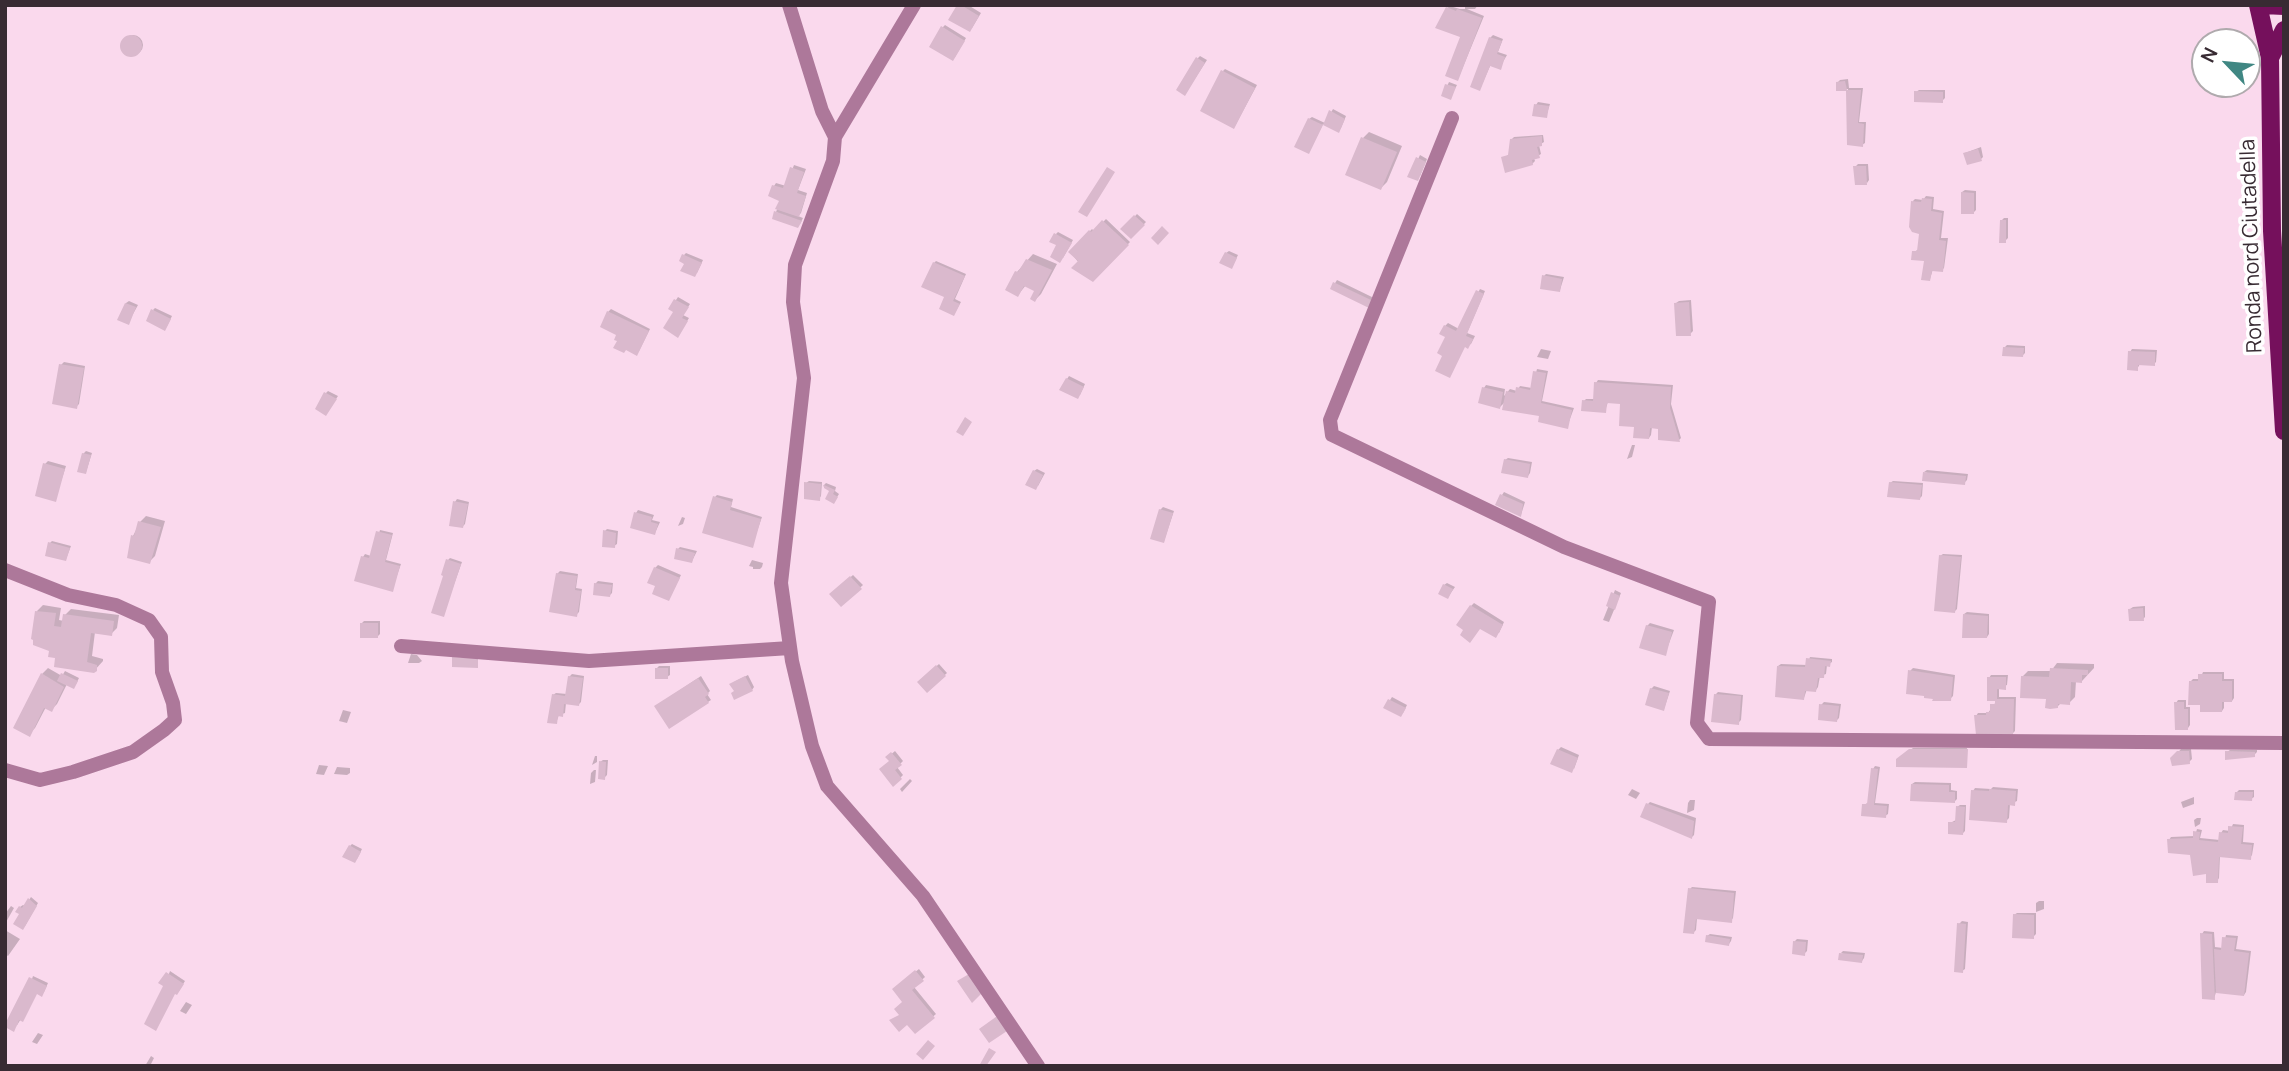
<!DOCTYPE html>
<style>
body{margin:0}
#map{position:relative;width:2289px;height:1071px;overflow:hidden;background:#fad9ed;font-family:Manrope,sans-serif}
canvas{display:block}
.frame{position:absolute;inset:0;border:7px solid #382b33;pointer-events:none}
.north{position:absolute;left:2191px;top:28px;width:70px;height:70px;box-sizing:border-box;background:#fff;border:2px solid #afaaad;border-radius:50%;rotate:296deg;font-size:19px;font-weight:700;line-height:28px;text-align:center;color:#382b33}
.north::after{content:'';display:block;margin:auto;width:24px;height:32px;background:#408783;clip-path:polygon(50% 0,100% 100%,50% 72%,0 100%)}
</style>
<div id="map">
<canvas width="2289" height="1071"></canvas>
<div class="frame"></div>
<div class="north">N</div>
</div>
<script>
const context = document.querySelector('canvas').getContext('2d');
context.lineJoin = 'round';
function fillPath(path, color) { context.fillStyle = color; context.fill(path, 'evenodd'); }
function strokePath(path, color, width, dash) { context.strokeStyle = color; context.lineWidth = width; context.lineCap = dash ? 'butt' : 'round'; context.setLineDash(dash || []); context.stroke(path); }
function drawText(font, color, halo, rows, align = 'center') {
  context.font = font + ' Manrope,sans-serif'; context.lineWidth = 7; context.setLineDash([]); context.textBaseline = 'middle'; context.strokeStyle = halo; context.fillStyle = color; for (const [text, x, y, turn = 0] of rows) {
    context.save(); context.translate(x, y); context.rotate((+turn || 0) * Math.PI / 180); context.textAlign = isNaN(turn) ? turn : align; if (halo) context.strokeText(text, 0, 0); context.fillText(text, 0, 0); context.restore();
  }
}
const shadow = new Path2D(`
 M959,5H968L981,13L972,28Z
 M1465,5H1478L1475,9H1467L1484,16L1458,79L1462,36L1447,8L1450,6L1460,9H1465Z
 M945,25L966,38L955,57L942,28Z
 M123 45a10 10 0 1 1 20 0a10 10 0 1 1-20 0Z
 M1493,35L1503,39L1498,52L1507,55L1500,67L1491,64L1480,89L1490,38Z
 M1200,56L1207,60L1187,91L1198,58Z
 M1225,69L1257,85L1236,124L1223,71Z
 M1848,79L1849,88H1863L1859,122H1866L1865,143L1862,145H1849L1848,89H1838V82L1840,80Z
 M1449,82L1457,85L1450,98L1443,95Z
 M1919,90H1945V98L1942,101L1916,92Z
 M1538,102L1550,104L1546,117L1536,105Z
 M1333,109L1346,116L1341,128L1339,131L1323,124L1309,152V119L1312,117L1325,123Z
 M1369,132L1402,146L1387,182L1381,188L1363,138Z
 M1543,135L1544,142L1539,145L1541,154L1534,158L1535,161L1532,164L1503,158L1510,154L1512,139L1514,137Z
 M1981,147L1983,157L1981,159L1965,153Z
 M1420,155L1427,159L1420,176H1410Z
 M1858,164H1868L1869,180L1867,183L1855,167Z
 M794,165L806,169L798,190L807,193L801,213L798,216L803,218L800,224L776,212L781,200L774,186L776,183L786,186Z
 M1965,190L1976,191V210L1973,213L1962,192Z
 M1926,196L1934,197L1933,209L1944,211L1941,238H1948L1944,268L1942,270L1933,269L1930,279L1926,259L1914,252L1919,249L1921,233L1913,201L1915,199L1923,200Z
 M1137,214L1146,222L1131,237L1123,229Z
 M2004,218H2008V238L2005,241L2001,221Z
 M1106,219L1130,242L1093,280L1070,252L1092,229L1094,231Z
 M1058,232L1073,240L1063,258L1056,234Z
 M1229,251L1238,255L1232,267L1226,253Z
 M686,253L703,260L697,273L686,263L684,255Z
 M1033,254L1057,264L1041,294L1035,300L1036,291L1026,285L1018,295L1017,272Z
 M936,261L966,274L955,299L961,302L954,314L934,263Z
 M1546,274L1564,277L1560,290L1544,276Z
 M1337,280L1374,298L1372,303L1332,288Z
 M1480,289L1485,291L1467,333L1475,336L1471,344L1445,355L1448,337L1441,334L1445,326L1448,323L1459,329Z
 M678,297L690,304L683,315L689,318L680,333L675,311L670,309Z
 M1691,300L1693,331L1690,334L1676,303L1679,301Z
 M129,301L138,305L128,323L126,303Z
 M155,308L172,316L167,326L153,310Z
 M611,309L650,329L639,351L619,340L608,312Z
 M2007,345L2025,346V353L2022,356L2004,348Z
 M1541,349L1551,351L1548,359L1537,357Z
 M2132,349L2157,350L2156,362L2154,364H2140L2137,369L2130,352Z
 M64,362L85,366L79,404L76,407L61,365Z
 M1537,369L1548,371L1542,401L1574,408L1567,427L1506,401L1500,407L1484,388L1486,385L1505,389L1504,396L1510,389L1517,391L1520,386L1532,388Z
 M1069,376L1085,384L1080,395L1067,379Z
 M1598,380L1673,385L1671,404L1681,438L1679,440L1660,427H1652L1651,435L1649,438L1635,426L1622,403L1608,402L1605,411L1584,401L1586,399H1595L1596,383Z
 M328,391L338,396L328,411L326,393Z
 M1632,445H1635L1632,457L1627,459Z
 M86,451L92,453L86,472L83,454Z
 M1508,458L1532,462L1530,473L1528,476L1505,460Z
 M48,461L66,466L55,500L45,464Z
 M1037,469L1045,473L1038,486L1034,471Z
 M1927,470L1968,474L1967,480L1964,483L1924,472Z
 M809,481L822,482L821,496L819,499L806,483Z
 M1893,481L1923,483L1922,496L1920,498L1890,483Z
 M826,483L836,487L835,491L839,494L834,502L832,491L823,486Z
 M1504,492L1525,502L1521,515L1502,495Z
 M717,495L733,499L731,507L762,517L752,546L715,497Z
 M457,499L469,502L465,524L463,526L455,502Z
 M1163,507L1174,511L1164,541L1160,510Z
 M638,510L654,515L652,520L660,522L655,533L636,513Z
 M146,516L165,521L155,556L149,562L133,536L140,522Z
 M682,517L685,518L683,524L678,526Z
 M607,529L618,531L617,544L614,546L605,531Z
 M380,530L393,533L386,560L401,564L392,590L363,557L365,554L371,556Z
 M52,541L71,546L66,559L50,543Z
 M680,547L697,551L692,561L678,549Z
 M1943,554L1962,555L1957,609L1955,611L1940,556Z
 M450,558L462,562L443,615L448,560Z
 M752,560L763,563L762,567L760,569H753V567L749,566Z
 M658,565L681,575L669,599L657,585L655,568Z
 M560,571L578,574L576,588L582,589L579,612L576,615L557,574Z
 M853,575L863,585L841,605L832,594Z
 M598,581L613,583L612,593L610,595L595,584Z
 M1447,583L1455,587L1448,597L1444,585Z
 M1615,590L1621,593L1609,622L1603,620Z
 M1474,603L1504,622L1499,633L1480,627L1471,606Z
 M43,605L61,608L59,620L64,621L65,615L71,609L119,615L117,628L111,634L95,632L92,656L103,659V661L94,671L57,656L51,650L37,611Z
 M2145,606V617L2143,619L2130,609L2133,607Z
 M1967,612L1989,614V634L1987,637L1964,614Z
 M364,621H380V634L377,637L362,623Z
 M1650,623L1674,630L1665,654L1647,626Z
 M411,654L417,655L422,661L419,663H408Z
 M1810,657L1832,659V662L1827,665L1826,674L1820,676L1818,687L1816,690L1807,689L1804,698L1778,666L1781,664L1807,665Z
 M2057,663L2094,664V668L2082,681H2076L2075,697L2069,703H2061L2058,706L2022,677L2028,671H2051Z
 M939,664L947,673L927,691L919,682Z
 M659,666H670V675L667,677L656,669Z
 M48,668L62,676L65,671L79,678L76,684H67L57,704L51,710L46,707L35,728L29,734L42,674Z
 M1913,668L1955,675L1953,696L1950,699L1910,671Z
 M2203,672H2224V679H2234V698L2232,701L2224,700V708L2222,711L2201,703L2190,682L2193,679H2200Z
 M572,674L584,676L581,702L579,704L566,703L565,713L559,715L556,723L553,695L556,693L567,694L569,677Z
 M748,675L754,687L752,690H736L734,682Z
 M1991,675H2008L2007,685L1999,688V697H2016L2015,731L2012,734L1976,716L1978,713H1988L1998,699H1988L1989,678Z
 M701,676L710,691L707,694L711,700L670,727L659,704Z
 M1654,686L1670,691L1664,709L1651,689Z
 M1718,692L1743,695L1741,720L1738,723L1715,695Z
 M1392,697L1407,705L1403,713L1385,708Z
 M2178,700H2186V707H2190V725L2188,728L2176,703Z
 M1824,702L1841,704L1839,718L1837,720L1821,705Z
 M343,710L351,712L347,723L339,721Z
 M1561,747L1579,755L1574,769L1558,750Z
 M1913,748H1967L1965,766L1900,757Z
 M2181,749H2191L2192,759L2189,762L2172,759Z
 M2230,750H2257V752L2254,755L2227,752Z
 M895,751L903,761L897,767L903,775L894,784L891,761L888,757Z
 M595,756H597V762L592,765Z
 M603,760H608L607,775L604,778L600,762Z
 M319,765L328,766L324,775L316,774Z
 M1875,766L1880,767L1875,803L1889,804L1888,814L1885,816L1864,805L1869,802L1873,769Z
 M337,767L350,768V773L347,775L334,774Z
 M594,770H596L595,782L590,784L591,773Z
 M910,779L912,781L902,792L900,789Z
 M1915,782L1951,783V790L1957,791V799L1954,802L1912,784Z
 M1993,787L2018,789L2017,801L2010,804L2009,818L2006,821L1973,791L1975,788L1991,789Z
 M1632,789L1640,793L1636,799L1628,795Z
 M2239,790H2254V797L2251,799L2237,792Z
 M2194,797V804L2183,808L2181,802Z
 M1690,800H1695L1694,810L1687,813L1688,803Z
 M1650,802L1696,818L1694,835L1692,837L1648,804Z
 M1960,805H1966L1965,831L1962,834L1950,823L1956,820L1957,807Z
 M2197,818H2201L2200,824L2195,827L2194,820Z
 M2233,824L2244,825L2243,842L2254,843L2252,855L2250,858L2220,855L2219,878L2217,881L2192,853L2169,840L2171,837L2195,836L2197,829L2202,830L2200,838L2220,840L2221,833L2223,830L2230,831Z
 M352,844L362,849L357,859L350,846Z
 M1692,887L1736,891L1733,918L1731,921L1697,918L1696,930L1694,932L1690,889Z
 M31,897L38,903L25,926L20,907L23,905L25,906Z
 M2039,901H2044V909L2036,912V934L2033,937L2014,915L2017,913H2036V903Z
 M11,906L14,908L5,924V914Z
 M1962,921L1968,922L1965,969L1962,971L1959,924Z
 M5,930L20,939L8,956L5,954Z
 M2204,931L2214,932L2215,947L2223,948L2226,935L2238,936L2236,949L2251,951L2246,992L2244,995L2216,992L2214,999L2202,934Z
 M1710,934L1732,937L1731,941L1729,944L1707,936Z
 M1797,939L1808,940L1807,951L1804,954L1794,942Z
 M1843,951L1865,953L1864,958L1862,961L1841,953Z
 M919,969L925,977L914,987L936,1014L915,1032L904,1002L894,989Z
 M170,971L185,981L179,991L165,985Z
 M33,976L48,983L44,992H37L16,1027Z
 M186,1002L192,1005L186,1014L180,1011Z
 M38,1033L43,1035L37,1044L32,1042Z
 M151,1056L154,1058L150,1066H145Z`);
const building = new Path2D(`
 M957,5H961L979,16L970,32L948,20Z
 M1446,7L1456,11L1457,9L1482,18L1458,81L1445,76L1460,37L1435,28Z
 M941,26L965,41L953,61L929,47Z
 M120 46a11 11 0 1 1 22 0a11 11 0 1 1-22 0Z
 M1489,37L1502,41L1497,54L1505,57L1501,70L1490,66L1480,91L1470,87Z
 M1196,57L1205,63L1185,96L1176,90Z
 M1221,70L1255,88L1234,129L1200,111Z
 M1845,81L1847,90H1861L1858,123L1864,124L1863,147L1847,145L1846,91H1836V82Z
 M1445,84L1456,87L1451,100L1441,96Z
 M1914,91L1943,92V103L1914,102Z
 M1534,104L1549,106L1547,118L1532,116Z
 M1329,110L1345,119L1339,133L1323,125Z
 M1308,118L1323,125L1309,154L1294,147Z
 M1542,136V146L1537,147L1540,158L1532,160L1533,165L1505,173L1501,157L1508,155L1510,139Z
 M1361,137L1397,152L1381,190L1345,175Z
 M1978,149L1982,161L1967,165L1963,153Z
 M1416,157L1426,162L1418,181L1407,177Z
 M1853,166H1866L1867,185H1855Z
 M790,167L804,172L797,193L806,196L799,217L775,209L779,201L768,196L772,185L783,188Z
 M1107,167L1115,172L1087,217L1078,212Z
 M1961,192L1974,193V214H1961Z
 M1922,198L1932,199L1931,211L1942,213L1939,240L1946,241L1943,272L1932,271L1930,281L1921,280L1924,261L1911,260L1912,251H1917L1919,234L1912,232L1909,227L1911,201L1921,202Z
 M774,211L802,221L798,228L772,219Z
 M1134,215L1145,225L1131,239L1120,229Z
 M1102,220L1129,245L1093,282L1071,268L1078,261L1068,252L1089,230L1091,232Z
 M2000,220H2006V243H1999Z
 M1162,226L1169,233L1158,245L1151,238Z
 M1054,233L1072,243L1060,263L1050,257L1056,245L1049,242Z
 M1225,252L1237,258L1232,269L1219,263Z
 M682,254L702,263L695,277L680,271L684,264L679,261Z
 M1026,259L1052,270L1035,302L1030,299L1034,291L1024,286L1018,297L1005,290L1015,271L1018,272Z
 M933,262L965,276L953,301L960,304L954,316L939,309L944,297L921,287Z
 M1542,275L1562,279L1560,292L1540,289Z
 M1333,282L1373,301L1369,308L1330,289Z
 M1476,290L1484,294L1466,336L1473,339L1468,349L1465,347L1450,378L1435,371L1442,356L1437,353L1445,337L1439,334L1444,325L1456,331Z
 M674,299L689,307L682,318L688,321L678,338L663,328L673,312L668,309Z
 M1689,302L1691,336H1676L1674,303Z
 M125,303L136,307L129,325L117,320Z
 M151,309L171,319L165,331L146,321Z
 M607,311L649,331L637,356L626,350L624,353L613,348L617,341L614,340L616,335L600,327Z
 M2003,347L2024,348L2023,357L2002,356Z
 M2128,351L2155,352V366L2138,365V371L2127,370Z
 M59,364L84,368L77,409L52,404Z
 M1533,371L1546,373L1541,403L1572,410L1568,429L1538,422L1539,416L1502,410L1506,391L1515,393L1516,387L1530,390Z
 M1066,378L1084,387L1078,399L1059,390Z
 M1594,382L1671,387L1670,408L1680,442L1658,440V429L1650,428L1649,439L1633,438L1634,427L1619,426L1620,404L1607,403L1606,413L1581,411L1582,400L1593,401Z
 M1482,387L1503,392L1500,409L1478,403Z
 M324,392L337,399L326,416L315,409Z
 M965,417L972,422L963,436L956,432Z
 M82,453L91,455L86,474L77,472Z
 M1504,459L1530,464L1528,478L1501,473Z
 M43,463L65,469L56,502L35,496Z
 M1033,470L1043,475L1036,490L1025,485Z
 M1923,472L1966,476L1965,485L1922,481Z
 M804,482L821,484L820,501L804,499Z
 M1889,482L1922,485L1920,500L1887,497Z
 M824,485L835,490L833,494L838,497L834,504L825,499L829,491L824,488Z
 M1500,494L1523,504L1521,517L1495,505Z
 M713,496L732,502L730,510L761,519L753,548L702,533Z
 M453,501L468,504L463,528L449,526Z
 M1159,509L1173,513L1164,543L1150,539Z
 M634,512L652,517L651,522L658,524L655,535L630,528Z
 M138,521L161,527L150,564L127,558L131,535L134,536Z
 M603,530L616,533L615,548L602,547Z
 M376,531L392,535L385,562L400,566L393,592L354,581L361,556L369,558Z
 M48,542L70,548L66,561L45,556Z
 M676,548L695,553L692,563L674,559Z
 M1939,555L1961,557L1955,613L1934,611Z
 M446,559L461,564L444,617L431,613L443,576L441,575Z
 M654,567L680,578L669,601L652,594L655,586L647,583Z
 M556,573L577,576L575,590L581,591L577,617L549,612Z
 M850,576L862,589L841,607L829,594Z
 M594,583L612,585L610,597L593,595Z
 M1443,584L1453,589L1448,599L1438,594Z
 M1611,592L1620,596L1615,610L1606,606Z
 M1470,605L1503,625L1496,638L1480,629L1470,643L1460,635L1463,630L1456,625Z
 M2143,608L2144,621H2129L2128,609Z
 M35,611L56,613L54,626L61,627L63,614L114,621L112,636L91,633L87,662L97,665V671L94,673L54,667L55,658L48,657L49,651L33,645V640L31,639Z
 M1963,614L1988,616L1987,638H1962Z
 M360,623H378V638H360Z
 M1646,625L1672,632L1666,656L1639,648Z
 M452,657L478,658V668L452,667Z
 M1806,658L1831,661L1830,667L1825,666L1824,678H1818L1816,692L1805,691L1804,700L1775,697L1777,666L1805,667Z
 M936,665L946,676L927,693L917,682Z
 M655,668H668V679H655Z
 M2050,668L2088,670V675H2082V683L2071,682L2070,705L2058,704V708L2050,709L2045,708L2046,699L2020,698L2021,676L2049,677Z
 M1908,670L1953,677L1951,701H1932L1933,699L1924,698V696L1906,694Z
 M41,673L64,687L52,712L44,708L30,737L13,728Z
 M61,673L78,681L74,689L57,681Z
 M2198,674H2222V681H2232V702H2222V712H2200V705H2188L2189,681H2198Z
 M568,676L583,678L579,706L564,704L563,717L558,716L557,724L547,723L552,694L565,696Z
 M745,676L753,691L734,700L731,693L734,691L729,684Z
 M1987,677H2006V690L1997,689V699H2014L2013,736L1976,735L1974,715H1986V712H1990V704H1995V701H1987Z
 M698,678L709,694L705,697L709,703L669,729L654,706Z
 M1650,688L1669,693L1664,711L1645,705Z
 M1714,694L1741,696L1739,725L1711,722Z
 M1388,699L1406,708L1401,717L1383,708Z
 M2174,702H2184V709H2188V730H2175Z
 M1819,704L1839,706L1837,722L1818,720Z
 M1557,749L1578,758L1572,773L1550,764Z
 M1909,749H1968L1967,768L1896,767V759Z
 M2177,751H2189L2190,764L2172,766L2170,758Z
 M2225,751L2255,752V757L2225,760Z
 M891,752L902,765L895,770L902,779L893,787L879,769L889,761L885,757Z
 M599,761L606,762L605,780L598,779Z
 M1871,768L1878,769L1874,805L1887,806L1886,818L1861,816L1862,804H1867Z
 M1911,784L1949,785V792H1955V803L1910,801Z
 M1989,789L2016,791L2015,806L2008,805L2007,823L1969,820L1971,790L1989,791Z
 M2235,792H2253L2252,801L2234,800Z
 M1646,803L1694,821L1692,839L1640,817Z
 M1956,806L1965,807L1963,835L1948,834V822H1955Z
 M2228,826L2243,827L2241,844L2252,845L2251,860L2219,857L2218,883H2206V874L2193,876L2190,855L2168,853L2167,839L2193,838V831L2200,832L2199,840L2218,842L2219,832L2228,833Z
 M349,845L361,852L355,863L342,857Z
 M1688,888L1734,893L1732,923L1696,919L1694,934L1683,933Z
 M28,898L37,906L23,930L13,924L19,914L15,912L19,906L22,908Z
 M2013,914L2034,915V939L2012,938Z
 M1957,923L1966,924L1963,973L1954,972Z
 M2200,933L2212,934L2215,1000L2202,999Z
 M1706,935L1730,939L1729,946L1705,942Z
 M2222,937L2236,938L2234,951L2249,953L2244,996L2216,993L2214,949L2221,950Z
 M1793,941L1806,942L1805,956L1792,954Z
 M1839,953L1863,955L1862,963L1838,960Z
 M915,970L924,981L912,990L935,1018L915,1034L907,1025L899,1032L889,1020L899,1015L894,1009L902,1002L892,989Z
 M166,972L184,984L177,995L175,994L156,1031L144,1024L163,986L158,983Z
 M969,974L982,993L972,1003L957,981Z
 M29,977L47,986L42,997L37,994L23,1022L19,1020L14,1032L5,1027V1024Z
 M1000,1014L1010,1029L989,1043L979,1029Z
 M928,1040L935,1046L923,1060L916,1054Z
 M989,1048L996,1052L986,1066H979Z`);
const minor = new Path2D(`
 M789,5L822,111L835,137L833,161L795,265L793,302L804,378L781,583L792,661L812,746L827,786L923,896L1038,1066
 M1452,118L1330,420L1332,435L1564,547L1709,602L1697,723L1709,739L2284,743
 M835,137L914,5
 M5,570L68,595L116,605L149,620L161,637L162,672L173,703L175,720L164,730L133,752L73,772L40,780L5,770
 M401,646L589,661L790,648`);
const primary = new Path2D(`
 M2258,5L2270,58L2272,231L2284,431
 M2263,5L2284,6
 M2270,58L2284,30`);
const streetNames = [
 ["Ronda nord Ciutadella",2252,246,-92]
];
fillPath(shadow, '#0003');
fillPath(building, '#dab9cd');
strokePath(minor, '#ad789a', 14);
strokePath(primary, '#75105c', 18);
drawText('21px', '#382b33', '#fff', streetNames);
</script>
